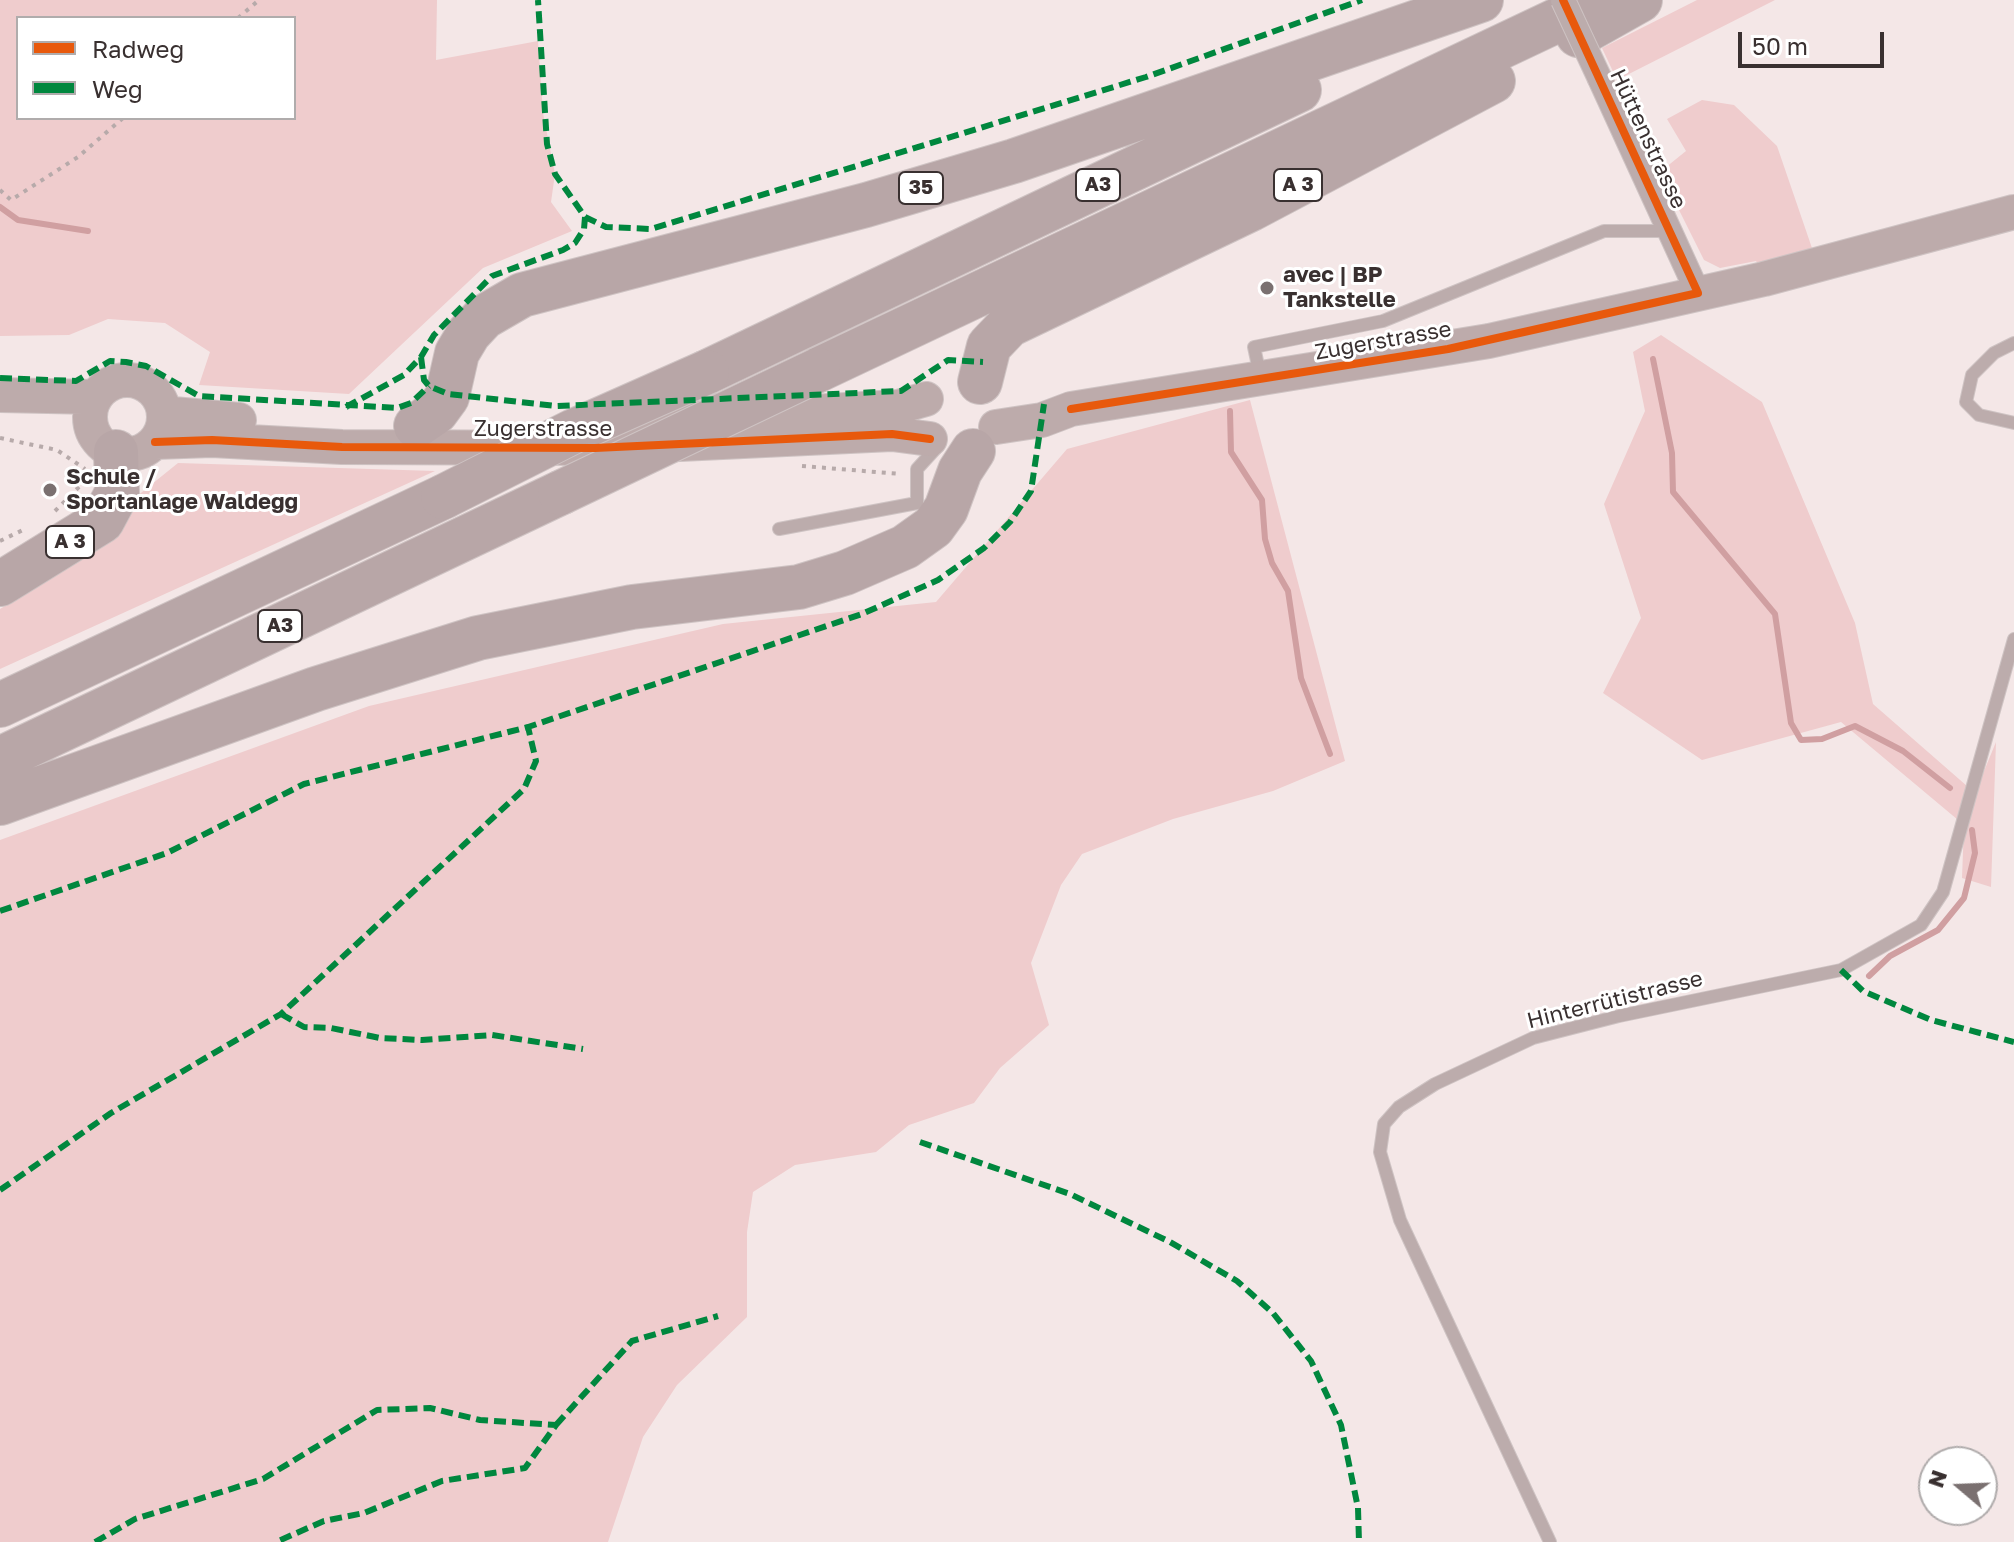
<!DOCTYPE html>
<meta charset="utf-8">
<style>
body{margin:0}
#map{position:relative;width:2014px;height:1542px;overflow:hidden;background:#f4e7e7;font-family:"Golos Text",sans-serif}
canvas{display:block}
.legend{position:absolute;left:16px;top:16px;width:280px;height:104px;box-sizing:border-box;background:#fff;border:2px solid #b0acac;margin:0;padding:10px 14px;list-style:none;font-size:24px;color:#393030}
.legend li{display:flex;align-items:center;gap:16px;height:40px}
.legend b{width:40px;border:2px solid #b0acac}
.north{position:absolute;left:1918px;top:1446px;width:80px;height:80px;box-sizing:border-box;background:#fff;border:2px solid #b0acac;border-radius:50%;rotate:289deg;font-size:22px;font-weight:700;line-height:32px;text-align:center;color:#393030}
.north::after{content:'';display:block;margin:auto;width:28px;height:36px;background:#7a7070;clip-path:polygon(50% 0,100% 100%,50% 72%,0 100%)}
.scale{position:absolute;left:1738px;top:32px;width:146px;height:36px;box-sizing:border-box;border:4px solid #393030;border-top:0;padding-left:10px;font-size:24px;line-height:28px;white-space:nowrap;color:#393030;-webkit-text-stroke:6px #fff;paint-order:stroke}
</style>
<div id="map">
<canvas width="2014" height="1542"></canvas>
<ul class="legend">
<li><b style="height:10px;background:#e8590c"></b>Radweg</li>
<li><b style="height:10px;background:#00873e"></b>Weg</li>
</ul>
<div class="north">N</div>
<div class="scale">50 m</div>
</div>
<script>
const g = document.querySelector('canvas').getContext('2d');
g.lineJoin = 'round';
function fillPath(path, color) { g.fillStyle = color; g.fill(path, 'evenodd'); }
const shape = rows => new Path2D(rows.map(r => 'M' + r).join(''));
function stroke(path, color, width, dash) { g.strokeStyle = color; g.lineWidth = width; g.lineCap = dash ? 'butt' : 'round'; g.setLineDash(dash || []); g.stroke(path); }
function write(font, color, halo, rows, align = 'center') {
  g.font = font + ' "Golos Text",sans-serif'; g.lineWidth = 6; g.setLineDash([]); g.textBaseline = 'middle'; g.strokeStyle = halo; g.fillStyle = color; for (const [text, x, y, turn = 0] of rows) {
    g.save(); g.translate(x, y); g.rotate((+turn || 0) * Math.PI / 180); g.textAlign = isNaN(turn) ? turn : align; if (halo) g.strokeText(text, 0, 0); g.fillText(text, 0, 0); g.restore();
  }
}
fillPath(shape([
 [0,0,437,0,436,60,538,41,543,113,555,174,551,202,572,231,483,268,349,394,199,385,210,352,165,323,108,319,69,335,0,336],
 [18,18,294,18,294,118,18,118],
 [1697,0,1775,0,1617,80,1602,48],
 [1702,100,1734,105,1777,146,1813,251,1759,266,1756,261,1720,268,1704,260,1660,172,1686,151,1667,119],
 [1661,335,1762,402,1855,623,1873,704,1975,793,1996,742,1991,887,1962,878,1964,825,1841,722,1702,760,1603,693,1641,618,1604,504,1645,411,1633,352],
 [1250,400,1345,761,1273,791,1173,819,1082,854,1061,885,1031,963,1049,1025,1000,1068,974,1103,909,1125,876,1152,795,1165,753,1192,747,1232,747,1317,677,1385,643,1437,608,1542,0,1542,0,840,369,706,723,624,936,602,1067,449],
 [178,463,435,471,0,669,0,609,104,546,131,501]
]), '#efcccd');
stroke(shape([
 [0,207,18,220,88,231],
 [1653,359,1672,453,1673,492,1775,614,1791,723,1801,740,1822,739,1855,726,1903,751,1950,788],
 [1230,411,1231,452,1262,500,1265,539,1272,563,1288,591,1301,678,1330,754],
 [1869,976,1890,956,1938,930,1964,898,1975,853,1972,830]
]), '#d09fa1', 6);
const lane = shape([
 [2014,343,1994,353,1972,375,1966,402,1979,415,2014,423],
 [1260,375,1254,347,1383,321,1604,231,1670,231],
 [779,529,917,503,917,469,938,446],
 [1550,1542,1400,1220,1380,1152,1384,1124,1399,1107,1435,1084,1533,1038,1619,1016,1841,970,1921,925,1943,892,2014,639]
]);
const street = shape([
 [1600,79,1698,293]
]);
const secondary = shape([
 '90 417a37 37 0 1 1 74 0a37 37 0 1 1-74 0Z',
 [0,395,95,397],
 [164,409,173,414,239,420],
 [604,424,898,407,926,399],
 [996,427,1042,420,1071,409,1489,341,1764,279,2014,212],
 [155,442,212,440,342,447,595,448,892,434,930,439]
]);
const highway = shape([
 [1578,35,1640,0],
 [818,370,1600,0],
 [707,372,1299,90],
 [980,382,989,346,1009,325,1251,209,1493,81],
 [416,426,436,412,447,397,457,353,469,333,484,317,522,295,866,205,1014,161,1481,0],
 [0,584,102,521,117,493,116,452],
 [0,705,443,497],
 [0,759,560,493],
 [0,803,316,689,478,638,632,607,799,587,845,573,905,547,933,527,946,509,960,471,973,451]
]);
stroke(lane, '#cec3c3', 14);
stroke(street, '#cec3c3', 26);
stroke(secondary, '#cec3c3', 36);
stroke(highway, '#cec3c3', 46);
stroke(shape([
 [238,18,259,0],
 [0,190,11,200,78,157,123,118],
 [0,438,57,450,85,469],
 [802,466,901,474],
 [55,511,85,481],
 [0,541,27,528]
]), '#b7aaaa', 4, [4, 6]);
stroke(lane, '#bcacac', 12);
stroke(street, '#bcacac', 24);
stroke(secondary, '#bdabab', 34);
stroke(highway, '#b8a6a7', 44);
const streetBridge = shape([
 [1563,0,1600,79]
]);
const highwayBridge = shape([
 [560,493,818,370],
 [443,497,574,431,707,372]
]);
stroke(streetBridge, '#cec3c3', 26, []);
stroke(highwayBridge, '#cec3c3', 46, []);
stroke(streetBridge, '#bcacac', 24);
stroke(highwayBridge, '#b8a6a7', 44);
stroke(shape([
 [585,217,606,227,651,229,1146,77,1362,0],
 [421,357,424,380,429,386,448,394,556,406,901,391,948,360,983,362],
 [0,378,76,381,110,361,126,362,146,366,199,396,397,408,411,403,429,386],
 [346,407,404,375,421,357,434,335,492,276,563,250,575,243,584,229,585,217,555,174,547,144,538,0],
 [0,911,167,853,304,784,528,727,862,614,938,580,984,548,1010,522,1031,491,1044,404],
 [1841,970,1863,991,1931,1020,2014,1042],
 [281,1014,304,1027,331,1028,380,1038,422,1040,492,1035,583,1049],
 [920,1142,1070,1194,1170,1242,1237,1281,1273,1313,1311,1361,1341,1425,1358,1508,1359,1542],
 [0,1190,111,1113,281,1014,524,789,536,761,528,727],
 [556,1425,632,1341,718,1316],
 [95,1542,135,1519,263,1479,377,1410,430,1408,480,1420,556,1425,525,1468,442,1481,364,1513,324,1521,276,1542]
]), '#00873e', 6, [12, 6]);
stroke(shape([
 [1071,409,1448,349,1698,293,1563,0],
 [155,442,212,440,342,447,595,448,892,434,930,439]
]), '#e8590c', 8);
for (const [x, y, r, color] of [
 [1267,288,8,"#7a7070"],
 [50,490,8,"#7a7070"]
]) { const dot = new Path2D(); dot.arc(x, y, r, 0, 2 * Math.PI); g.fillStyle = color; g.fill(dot); stroke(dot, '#fff', 3); }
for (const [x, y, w] of [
 [1098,185,44],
 [1298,185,48],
 [921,188,44],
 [70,542,48],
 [280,626,44]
]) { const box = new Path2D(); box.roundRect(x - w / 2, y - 16, w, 32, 6); g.fillStyle = '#fff'; g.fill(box); stroke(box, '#393030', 2); }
write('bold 20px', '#393030', null, [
 ["A3",1098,185],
 ["A 3",1298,185],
 ["35",921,188],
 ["A 3",70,542],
 ["A3",280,626]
]);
write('22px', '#393030', '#fff', [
 ["Hüttenstrasse",1648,139,65],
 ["Zugerstrasse",1383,341,-10],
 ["Zugerstrasse",543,429],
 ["Hinterrütistrasse",1615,1000,-14]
]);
write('bold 22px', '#393030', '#fff', [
 ["avec | BP",1283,275],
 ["Tankstelle",1283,300],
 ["Schule /",66,477],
 ["Sportanlage Waldegg",66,502]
], 'left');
</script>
